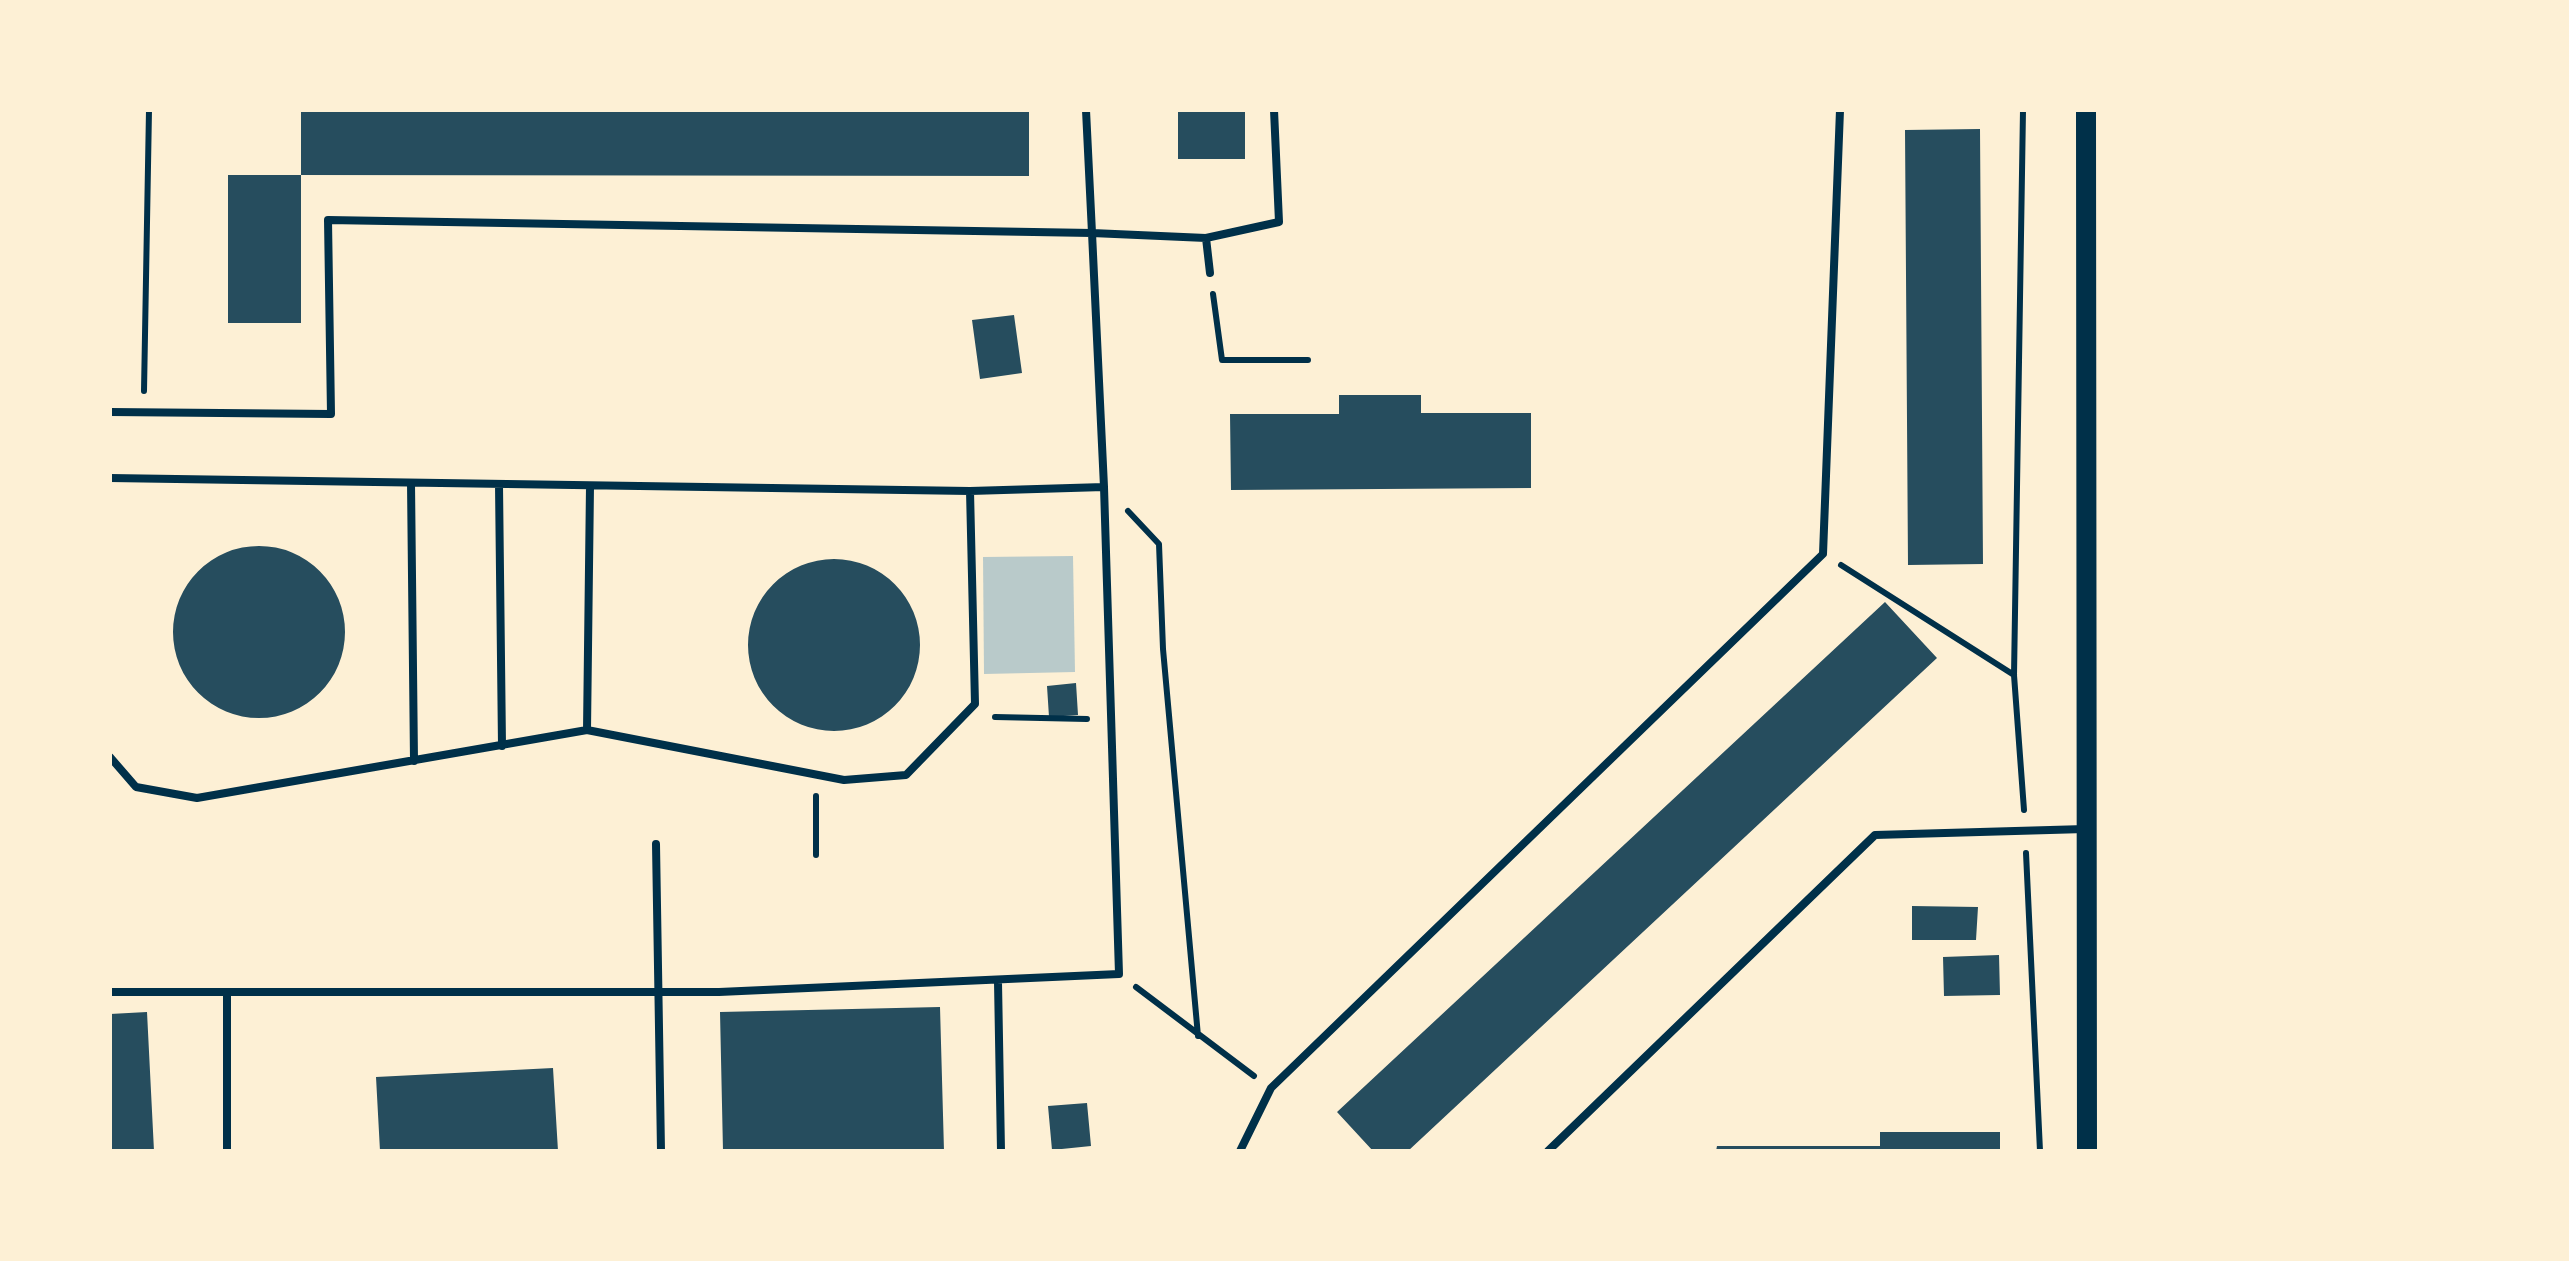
<!DOCTYPE html>
<style>
body{margin:0}
#map{position:relative;width:2569px;height:1261px;overflow:hidden;background:#fdf0d5;font-family:"IBM Plex Sans",sans-serif}
canvas{display:block}
.frame{position:absolute;inset:0;border:112px solid #fdf0d5;pointer-events:none}
</style>
<div id="map">
<canvas width="2569" height="1261"></canvas>
<div class="frame"></div>
</div>
<script>
const g = document.querySelector('canvas').getContext('2d');
g.lineJoin = 'round';
function fillPath(path, color) { g.fillStyle = color; g.fill(path, 'evenodd'); }
const shape = rows => new Path2D(rows.map(r => 'M' + r).join(''));
function stroke(path, color, width, dash) { g.strokeStyle = color; g.lineWidth = width; g.lineCap = dash ? 'butt' : 'round'; g.setLineDash(dash || []); g.stroke(path); }
fillPath(shape([
 [1073,556,1075,672,984,674,983,557]
]), '#b9caca');
fillPath(shape([
 [301,110,1029,110,1029,176,301,175],
 [1178,110,1245,110,1245,159,1178,159],
 [1980,129,1983,564,1908,565,1905,130],
 [228,175,301,175,301,323,228,323],
 [1014,315,1022,373,980,379,972,320],
 [1339,395,1421,395,1421,413,1531,413,1531,488,1231,490,1230,414,1339,414],
 '173 632a86 86 0 1 1 172 0a86 86 0 1 1-172 0Z',
 '748 645a86 86 0 1 1 172 0a86 86 0 1 1-172 0Z',
 [1885,602,1937,658,1408,1151,1373,1151,1337,1112],
 [1076,683,1078,715,1049,717,1047,686],
 [1912,906,1978,907,1976,940,1912,940],
 [1999,955,2000,995,1944,996,1943,957],
 [940,1007,944,1151,723,1151,720,1012],
 [147,1012,154,1151,110,1151,110,1014],
 [553,1068,558,1151,380,1151,376,1077],
 [1087,1103,1091,1146,1052,1150,1048,1106],
 [1880,1132,2000,1132,2000,1151,1716,1151,1717,1146,1880,1146]
]), '#264d5e');
stroke(shape([
 [2023,110,2014,675,2024,810],
 [1213,294,1222,360,1308,360],
 [144,391,149,110],
 [1128,511,1159,544,1163,649,1198,1036],
 [1841,565,2014,675],
 [995,717,1087,719],
 [2026,853,2040,1151],
 [816,855,816,796],
 [1136,987,1254,1076]
]), '#003049', 6);
stroke(shape([
 [1206,238,1279,222,1274,110],
 [110,412,331,414,328,220,1092,233,1086,110],
 [110,478,970,491,975,704,906,775,844,780,587,730,197,798,136,787,110,757],
 [411,483,414,761],
 [499,485,502,746],
 [970,491,1104,487,1092,233,1206,238,1210,273],
 [587,730,590,486],
 [656,844,661,1151],
 [998,982,1001,1151],
 [110,992,719,992,1119,974,1104,487],
 [227,992,227,1151],
 [1240,1151,1271,1088,1823,554,1840,110],
 [1548,1151,1875,835,2085,829]
]), '#003049', 8);
stroke(shape([
 [2086,110,2087,1151]
]), '#003049', 20);
</script>
